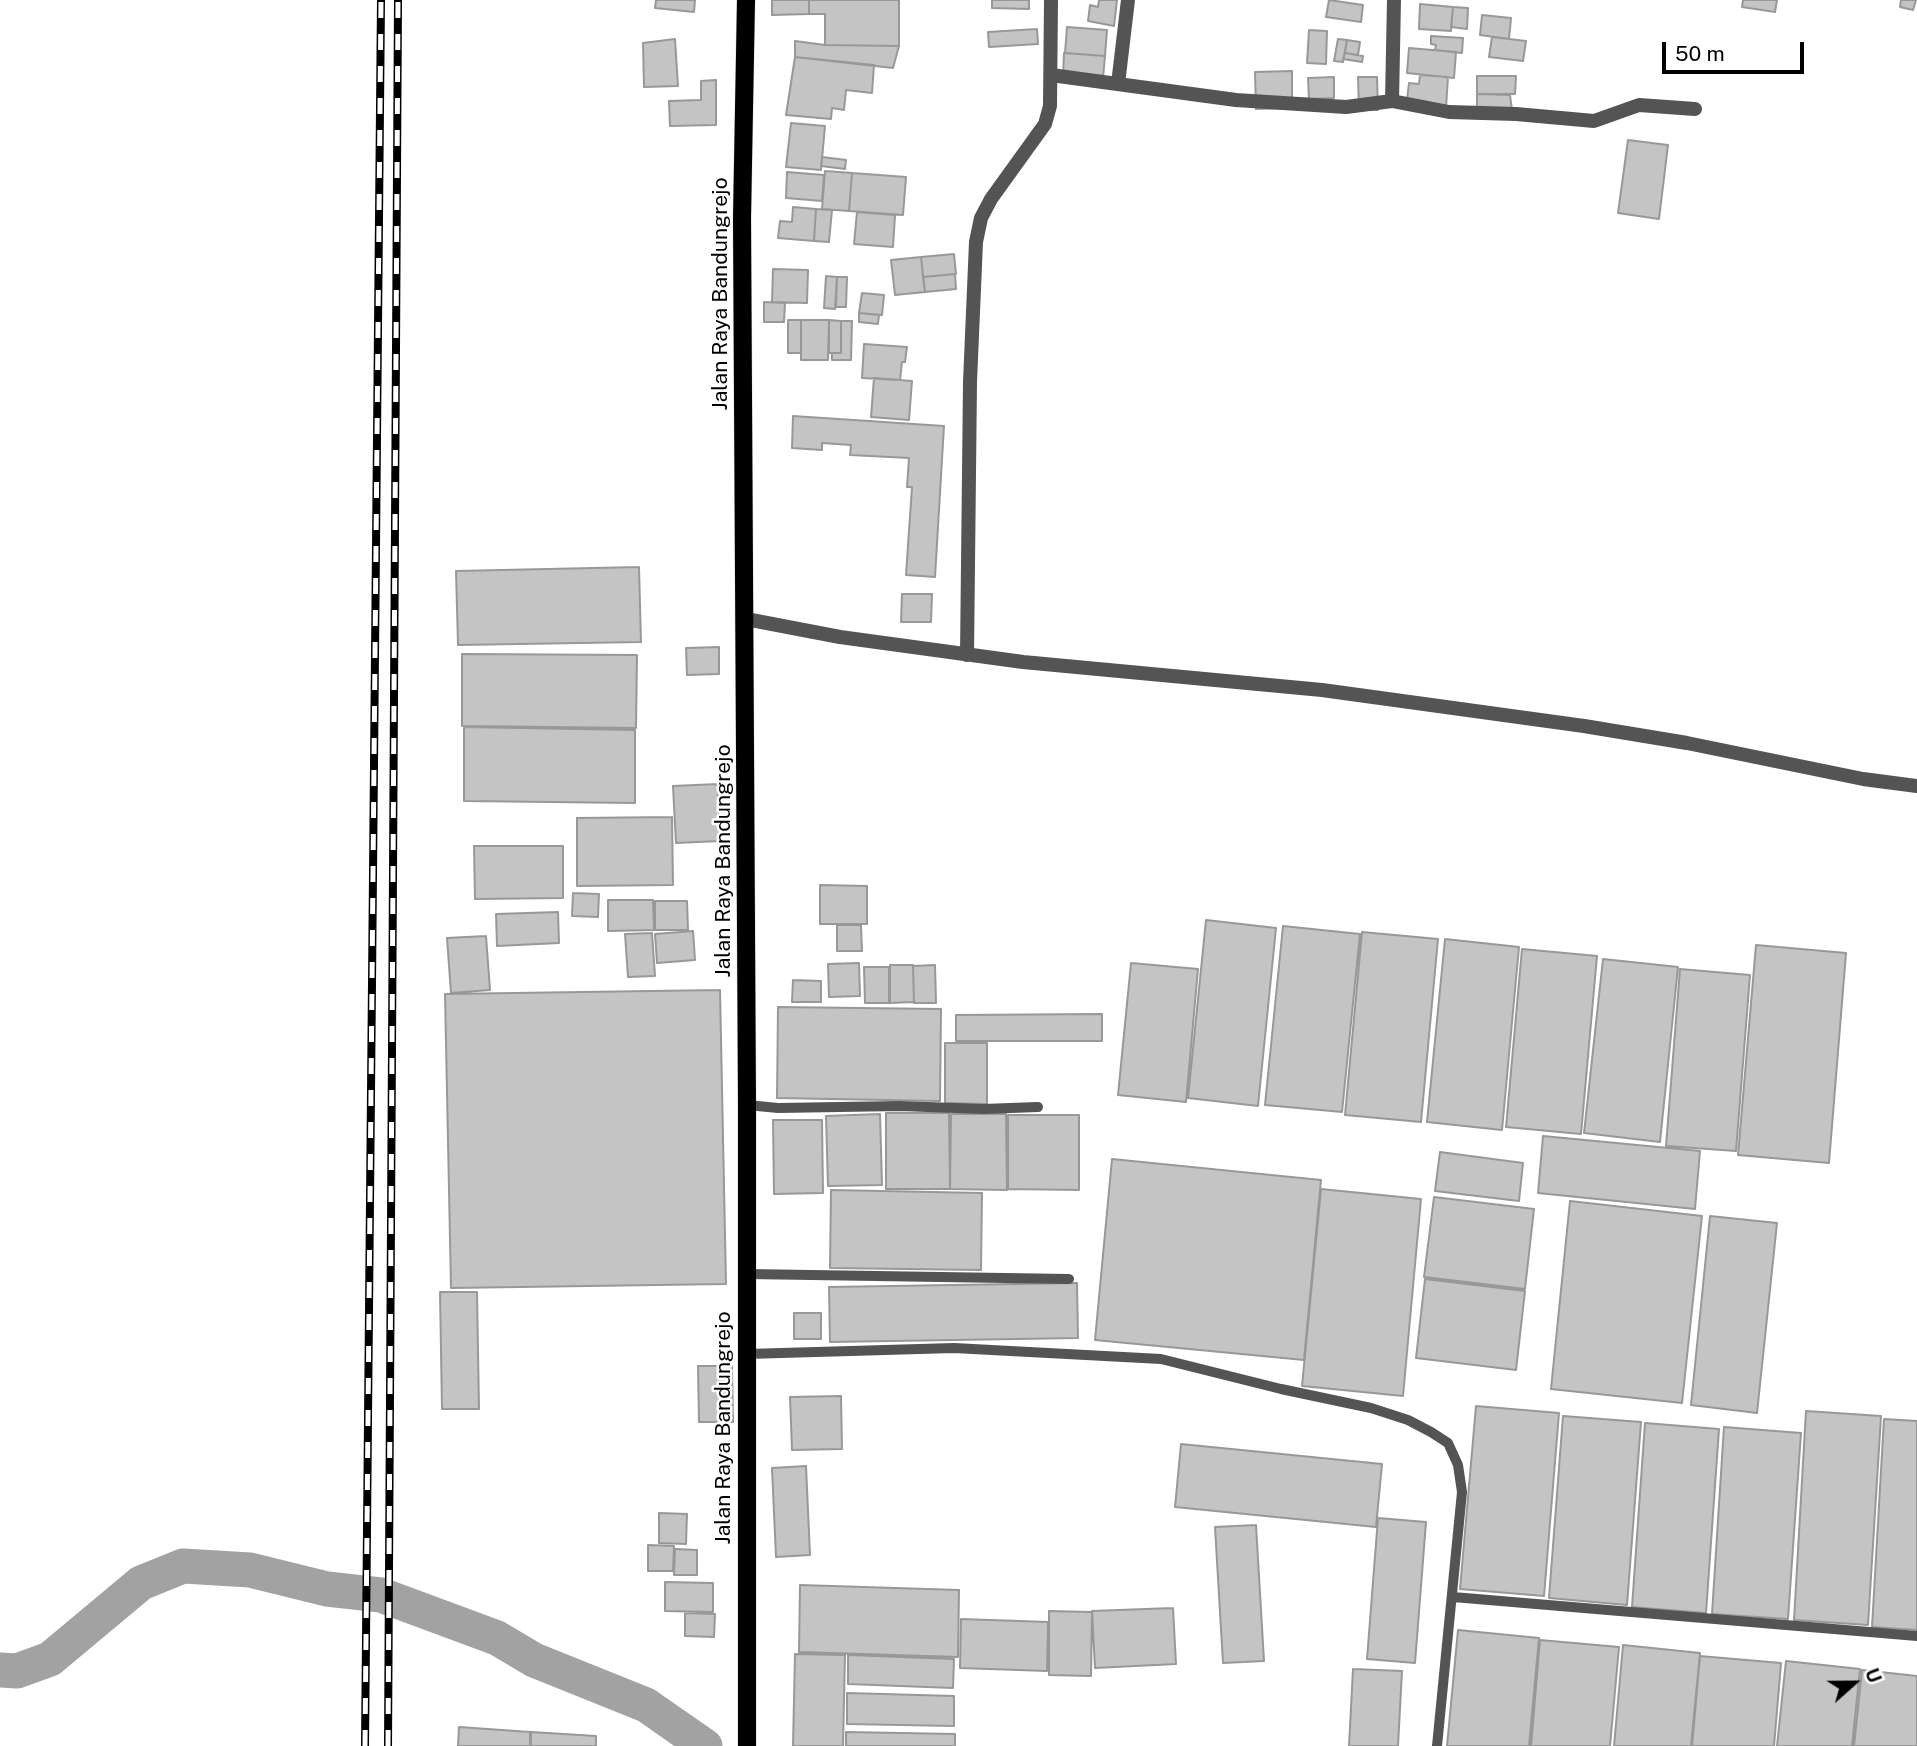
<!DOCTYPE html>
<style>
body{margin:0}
#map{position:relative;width:1917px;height:1746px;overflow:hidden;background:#fff;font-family:"Public Sans",sans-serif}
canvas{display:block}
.north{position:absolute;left:1819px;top:1648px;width:70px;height:70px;-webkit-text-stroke:5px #fff;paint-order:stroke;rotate:69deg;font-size:19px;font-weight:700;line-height:28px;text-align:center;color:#000}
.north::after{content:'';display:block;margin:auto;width:24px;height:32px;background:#000;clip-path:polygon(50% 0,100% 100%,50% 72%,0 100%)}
.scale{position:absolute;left:1662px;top:42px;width:142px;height:32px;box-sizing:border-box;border:4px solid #000;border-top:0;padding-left:9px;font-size:21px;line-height:24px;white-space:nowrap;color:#000;-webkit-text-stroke:5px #fff;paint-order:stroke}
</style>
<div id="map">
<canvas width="1917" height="1746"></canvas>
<div class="north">U</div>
<div class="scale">50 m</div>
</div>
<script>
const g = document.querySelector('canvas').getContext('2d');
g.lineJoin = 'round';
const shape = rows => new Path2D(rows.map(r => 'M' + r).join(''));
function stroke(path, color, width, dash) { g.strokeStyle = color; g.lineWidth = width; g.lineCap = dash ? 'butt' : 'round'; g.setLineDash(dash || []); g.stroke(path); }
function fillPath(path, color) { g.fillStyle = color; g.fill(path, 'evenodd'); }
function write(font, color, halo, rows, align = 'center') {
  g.font = font + ' "Public Sans",sans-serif'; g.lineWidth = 5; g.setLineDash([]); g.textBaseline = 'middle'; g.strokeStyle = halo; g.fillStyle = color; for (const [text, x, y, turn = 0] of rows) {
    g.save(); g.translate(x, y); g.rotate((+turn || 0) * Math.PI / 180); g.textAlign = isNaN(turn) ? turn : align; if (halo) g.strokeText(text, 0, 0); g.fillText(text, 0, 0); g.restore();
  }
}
stroke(shape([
 [0,1670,17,1671,50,1659,141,1583,183,1566,250,1570,327,1589,381,1595,497,1638,534,1660,646,1705,705,1746]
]), '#a2a2a2', 35);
const building = shape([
 [656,0,695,0,694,12,655,8,656,0],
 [772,0,809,0,809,14,772,15,772,0],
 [809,0,899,0,899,46,825,45,825,14,809,14,809,0],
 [992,0,1029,0,1029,9,992,8,992,0],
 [1099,0,1117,0,1114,26,1088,21,1090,5,1098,7,1099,0],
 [1329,0,1363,5,1361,22,1326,17,1329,0],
 [1743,0,1777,0,1775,12,1742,7,1743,0],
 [1901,0,1916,0,1913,10,1900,7,1901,0],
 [1420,4,1453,7,1451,31,1419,29,1420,4],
 [1453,7,1468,8,1467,29,1451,27,1453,7],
 [1482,15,1511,18,1509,39,1480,35,1482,15],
 [1067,27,1107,30,1105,56,1065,53,1067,27],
 [1037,29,1038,44,989,47,988,32,1037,29],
 [1309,30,1327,31,1326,64,1307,63,1309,30],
 [1431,36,1463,38,1462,53,1435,50,1436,45,1431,44,1431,36],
 [1492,37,1526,41,1523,61,1489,57,1492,37],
 [675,39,678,86,644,87,643,43,675,39],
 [1338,39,1347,40,1343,62,1334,61,1338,39],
 [1347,40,1360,42,1358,55,1345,53,1347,40],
 [795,41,825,45,899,46,893,68,795,57,795,41],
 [1409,48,1456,52,1454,78,1407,73,1409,48],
 [1064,53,1105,56,1103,78,1063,76,1064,53],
 [1345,53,1363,56,1362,62,1343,59,1345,53],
 [795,57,874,65,872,93,846,90,844,110,832,108,831,119,786,115,795,57],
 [1292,71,1292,108,1256,109,1255,72,1292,71],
 [1420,75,1448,77,1446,108,1407,100,1409,83,1419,84,1420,75],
 [1477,76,1516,76,1515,94,1477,94,1477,76],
 [1334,77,1334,98,1309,99,1308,78,1334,77],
 [1358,77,1377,77,1378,110,1359,110,1358,77],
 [716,80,716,125,670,126,669,101,701,100,701,81,716,80],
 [1477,94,1510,95,1512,110,1477,110,1477,94],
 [791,123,825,126,821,170,786,167,791,123],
 [1628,140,1668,145,1659,219,1618,213,1628,140],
 [822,157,846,160,845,169,821,166,822,157],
 [825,171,852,173,849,211,822,209,825,171],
 [787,172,824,175,822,201,786,198,787,172],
 [852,173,906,177,903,215,849,211,852,173],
 [793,207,816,209,814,241,778,238,780,221,792,222,793,207],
 [816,209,832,210,829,242,814,241,816,209],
 [857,212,895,215,893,247,854,244,857,212],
 [954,254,956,274,923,277,921,257,954,254],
 [921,257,925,292,895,295,891,260,921,257],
 [773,269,808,270,807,303,772,302,773,269],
 [955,274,956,289,925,292,923,277,955,274],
 [826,276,837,277,835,309,824,308,826,276],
 [837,277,847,277,846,307,836,307,837,277],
 [862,293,884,295,882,315,859,313,862,293],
 [764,302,785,303,784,322,764,322,764,302],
 [859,313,879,315,878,324,859,322,859,313],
 [788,320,801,320,801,353,788,353,788,320],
 [801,320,829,320,828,360,801,360,801,320],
 [829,320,841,321,841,353,829,353,829,320],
 [841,321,852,321,851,360,832,360,832,353,841,353,841,321],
 [864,344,907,347,905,362,902,362,900,380,862,378,864,344],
 [874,378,912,381,909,420,871,417,874,378],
 [793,416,944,426,935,577,906,575,912,487,907,487,909,458,850,455,851,445,822,443,822,450,792,448,793,416],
 [639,567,641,642,458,645,456,571,639,567],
 [902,594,932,594,931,622,901,622,902,594],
 [719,647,719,674,687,675,686,648,719,647],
 [462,654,637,655,636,728,462,726,462,654],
 [464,727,635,730,635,803,464,801,464,727],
 [718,784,720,841,676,843,673,786,718,784],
 [672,817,673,885,577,886,577,818,672,817],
 [474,846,563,846,563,898,475,899,474,846],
 [820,885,867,886,867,924,820,924,820,885],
 [573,893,599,894,598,917,572,916,573,893],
 [608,900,653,900,654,930,608,931,608,900],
 [655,901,687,901,688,930,655,930,655,901],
 [558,912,559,943,497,946,496,914,558,912],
 [1206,920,1276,928,1258,1106,1188,1098,1206,920],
 [837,925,861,925,862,951,837,951,837,925],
 [1283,926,1360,934,1342,1112,1265,1105,1283,926],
 [693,931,695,960,657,963,655,934,693,931],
 [1362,932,1438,939,1421,1122,1345,1115,1362,932],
 [652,933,655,976,628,977,625,934,652,933],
 [486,936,490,990,451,993,447,938,486,936],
 [1445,939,1519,947,1502,1130,1427,1122,1445,939],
 [1756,945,1846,953,1829,1163,1738,1155,1756,945],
 [1522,949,1597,956,1581,1134,1506,1127,1522,949],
 [1603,959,1678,967,1660,1142,1584,1133,1603,959],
 [859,963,860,996,829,997,828,964,859,963],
 [1131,963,1198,969,1186,1102,1118,1095,1131,963],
 [890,965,913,965,914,1002,890,1003,890,965],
 [935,965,936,1003,914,1003,913,966,935,965],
 [864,967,889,967,889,1003,865,1003,864,967],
 [1680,969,1750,975,1736,1151,1666,1146,1680,969],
 [793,980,821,981,821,1002,792,1002,793,980],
 [720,990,726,1284,451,1288,445,994,720,990],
 [778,1007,941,1009,940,1101,777,1098,778,1007],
 [1102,1014,1102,1041,956,1041,956,1015,1102,1014],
 [945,1043,987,1043,987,1104,945,1103,945,1043],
 [886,1113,949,1113,950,1189,886,1189,886,1113],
 [880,1114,882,1185,828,1186,826,1116,880,1114],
 [951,1114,1006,1114,1007,1190,950,1189,951,1114],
 [1008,1115,1079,1115,1079,1190,1008,1189,1008,1115],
 [773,1120,822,1120,823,1193,774,1194,773,1120],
 [1543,1136,1700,1151,1695,1209,1538,1193,1543,1136],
 [1440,1152,1523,1163,1519,1201,1435,1191,1440,1152],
 [1112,1159,1321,1180,1304,1360,1095,1340,1112,1159],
 [1321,1189,1421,1199,1403,1396,1302,1386,1321,1189],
 [831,1190,982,1193,981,1270,830,1268,831,1190],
 [1434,1197,1534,1209,1525,1289,1424,1277,1434,1197],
 [1570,1201,1702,1216,1682,1403,1551,1389,1570,1201],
 [1710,1216,1777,1223,1757,1413,1691,1405,1710,1216],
 [1425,1279,1525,1291,1516,1370,1416,1358,1425,1279],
 [1077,1283,1078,1338,830,1342,829,1287,1077,1283],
 [440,1292,477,1292,479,1409,442,1409,440,1292],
 [794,1313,821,1313,821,1339,794,1339,794,1313],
 [698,1366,732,1366,733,1422,699,1422,698,1366],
 [841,1396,842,1449,792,1450,790,1397,841,1396],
 [1476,1406,1559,1413,1544,1596,1460,1589,1476,1406],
 [1806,1411,1881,1416,1868,1625,1794,1620,1806,1411],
 [1563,1416,1641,1422,1627,1605,1549,1598,1563,1416],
 [1884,1419,1917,1421,1917,1630,1872,1627,1884,1419],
 [1645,1423,1719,1429,1706,1613,1632,1607,1645,1423],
 [1724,1427,1801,1433,1788,1619,1712,1614,1724,1427],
 [1181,1444,1382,1464,1376,1527,1175,1507,1181,1444],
 [806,1466,810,1555,776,1557,772,1468,806,1466],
 [659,1513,687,1514,686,1544,659,1543,659,1513],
 [1378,1518,1426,1522,1415,1663,1367,1659,1378,1518],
 [1256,1525,1264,1661,1223,1663,1215,1527,1256,1525],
 [648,1545,674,1546,673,1571,648,1571,648,1545],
 [675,1549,697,1550,697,1575,674,1575,675,1549],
 [665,1582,713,1583,713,1612,665,1611,665,1582],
 [800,1585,959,1590,958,1657,799,1652,800,1585],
 [1173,1608,1176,1664,1095,1668,1092,1611,1173,1608],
 [1049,1611,1092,1612,1091,1676,1049,1675,1049,1611],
 [685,1613,715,1614,714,1637,685,1636,685,1613],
 [961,1619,1048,1622,1047,1671,960,1668,961,1619],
 [1458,1630,1539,1638,1529,1746,1447,1746,1458,1630],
 [1540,1640,1619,1647,1610,1746,1531,1746,1540,1640],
 [1623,1645,1700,1653,1691,1746,1614,1746,1623,1645],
 [795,1654,845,1655,843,1746,793,1746,795,1654],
 [848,1655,954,1659,953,1688,848,1684,848,1655],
 [1700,1656,1781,1663,1774,1746,1692,1746,1700,1656],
 [1786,1661,1860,1669,1852,1746,1777,1746,1786,1661],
 [1353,1669,1402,1671,1398,1746,1349,1746,1353,1669],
 [1862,1670,1917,1676,1917,1746,1854,1746,1862,1670],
 [847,1693,954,1696,954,1726,847,1724,847,1693],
 [459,1727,530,1732,530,1746,458,1746,459,1727],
 [531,1732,596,1736,596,1746,531,1746,531,1732],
 [846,1732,955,1734,955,1746,846,1746,846,1732]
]);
fillPath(building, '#c4c4c4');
stroke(building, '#989898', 2);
const primary = shape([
 [746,0,742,218,747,1105,747,1746]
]);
stroke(primary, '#dbdbdb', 19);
stroke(shape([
 [747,1105,778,1108,900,1106,983,1109,1038,1107],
 [747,1274,1069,1279],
 [747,1354,954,1348,1161,1359,1281,1389,1371,1408,1408,1420,1431,1432,1448,1443,1458,1465,1462,1492,1437,1746],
 [1453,1597,1917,1636]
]), '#545454', 10);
stroke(shape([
 [1051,75,1236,100,1346,107,1392,101,1449,112,1516,114,1594,121,1639,105,1695,109],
 [1118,84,1128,0],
 [1392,101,1394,0],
 [746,619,840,637,1023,662,1322,690,1584,726,1687,743,1863,779,1917,786],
 [967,655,970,382,976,242,981,218,991,199,1045,124,1050,106,1051,0]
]), '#545454', 14);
stroke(primary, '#000', 18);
const rail = shape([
 [365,1746,381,0],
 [388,1746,398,0]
]);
stroke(rail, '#000', 8);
stroke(rail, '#fff', 5, [16]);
write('21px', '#000', '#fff', [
 ["Jalan Raya Bandungrejo",721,294,-90],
 ["Jalan Raya Bandungrejo",724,861,-90],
 ["Jalan Raya Bandungrejo",724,1428,-90]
]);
</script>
